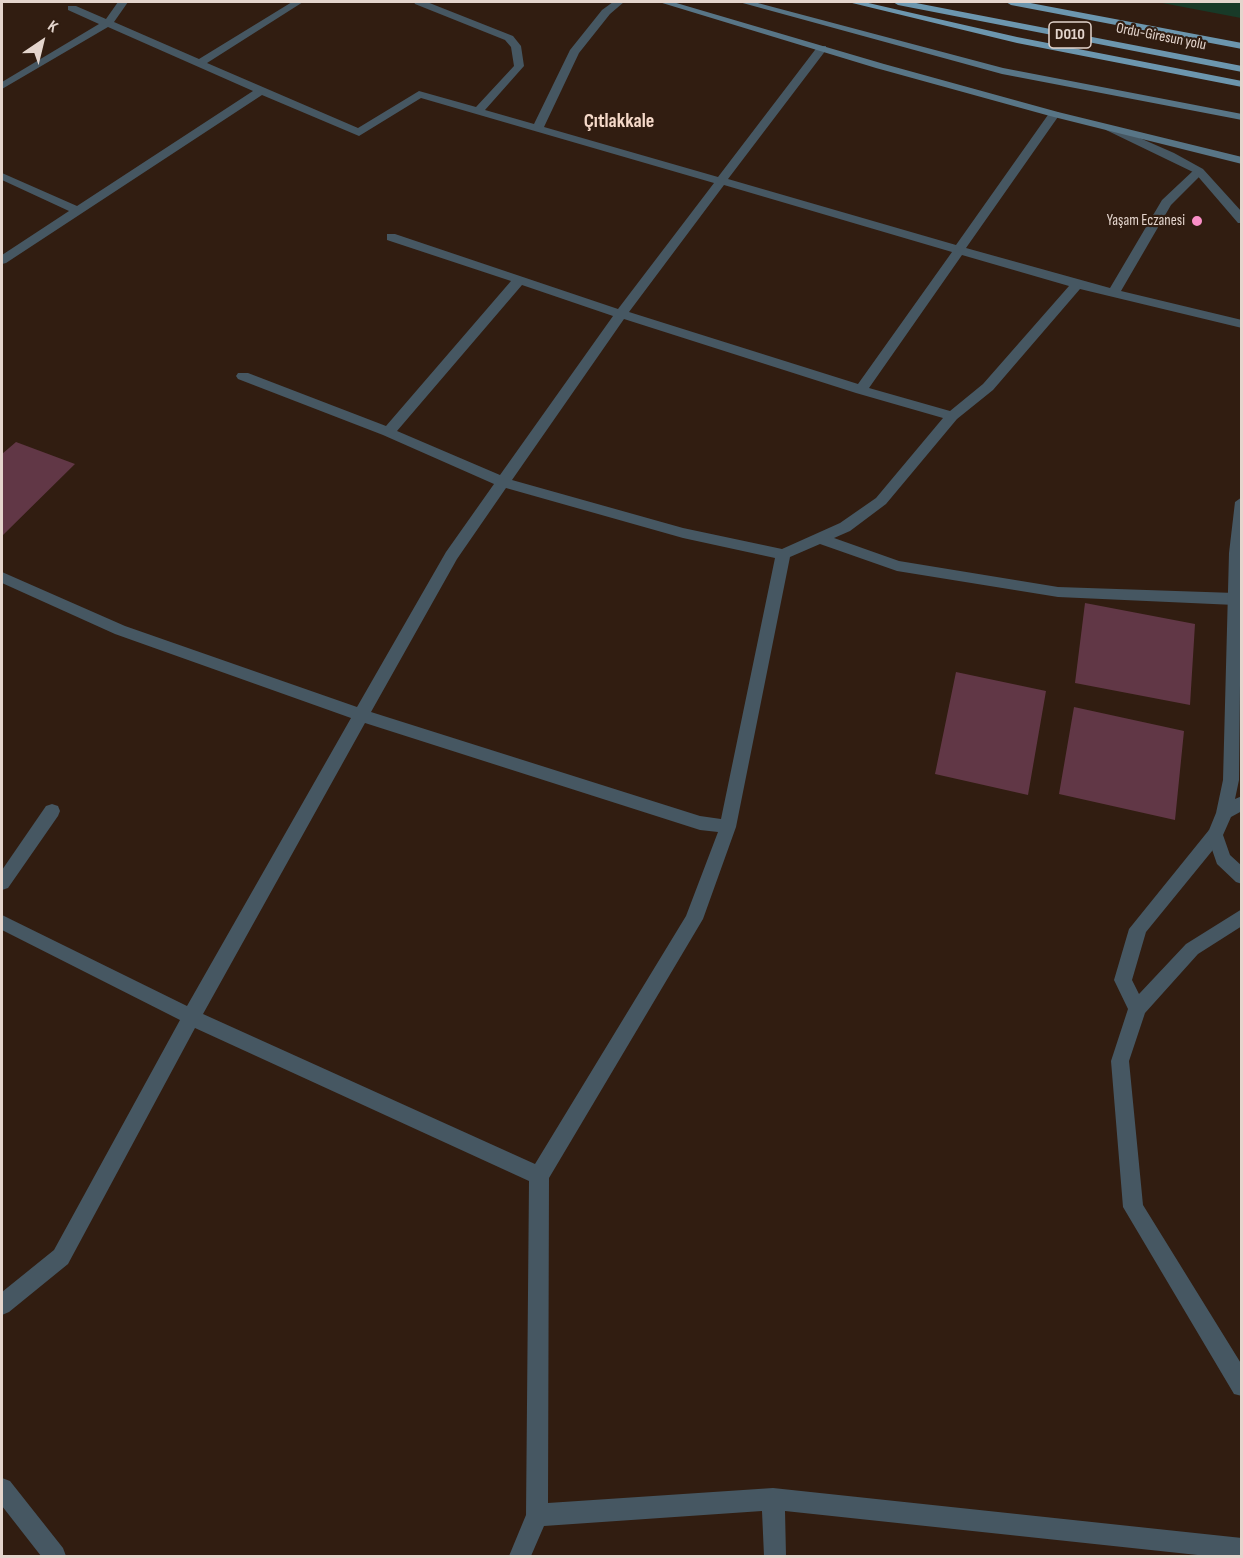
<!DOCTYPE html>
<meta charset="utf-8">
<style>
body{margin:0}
#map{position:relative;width:1243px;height:1558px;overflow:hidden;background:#311d11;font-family:"Sofia Sans Condensed",sans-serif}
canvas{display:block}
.frame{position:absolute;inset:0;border:3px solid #e4d5cd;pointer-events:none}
.north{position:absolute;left:12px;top:12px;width:60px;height:60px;-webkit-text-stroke:4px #311d11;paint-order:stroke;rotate:35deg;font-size:16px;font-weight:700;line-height:24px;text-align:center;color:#e4d5cd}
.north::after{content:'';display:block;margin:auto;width:21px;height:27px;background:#e4d5cd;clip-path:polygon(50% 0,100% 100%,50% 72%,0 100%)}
</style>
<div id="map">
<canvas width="1243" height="1558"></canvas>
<div class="frame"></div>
<div class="north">K</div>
</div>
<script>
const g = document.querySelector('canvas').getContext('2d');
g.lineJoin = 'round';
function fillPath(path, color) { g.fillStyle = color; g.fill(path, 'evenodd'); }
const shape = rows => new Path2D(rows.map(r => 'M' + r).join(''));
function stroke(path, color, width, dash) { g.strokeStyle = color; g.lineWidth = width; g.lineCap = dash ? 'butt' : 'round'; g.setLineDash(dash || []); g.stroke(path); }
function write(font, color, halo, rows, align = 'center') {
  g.font = font + ' "Sofia Sans Condensed",sans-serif'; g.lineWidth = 4.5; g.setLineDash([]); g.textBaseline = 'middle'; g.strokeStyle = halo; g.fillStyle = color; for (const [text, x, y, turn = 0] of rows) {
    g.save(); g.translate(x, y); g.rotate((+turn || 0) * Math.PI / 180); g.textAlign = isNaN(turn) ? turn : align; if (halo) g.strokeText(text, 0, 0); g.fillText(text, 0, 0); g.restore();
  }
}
fillPath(shape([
 [1157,2,1241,2,1241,18]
]), '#183a28');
fillPath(shape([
 [16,442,75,464,3,535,2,534,2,454],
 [1085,603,1195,624,1190,705,1075,683],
 [956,672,1046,691,1028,795,935,774],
 [1074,707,1184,731,1175,820,1059,794]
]), '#613746');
fillPath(shape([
 [118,2,128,2,114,22,199,59,292,2,303,2,207,63,358,128,419,91,476,107,514,66,511,47,505,40,415,4,414,2,427,2,513,36,521,46,524,66,485,110,534,124,570,50,602,10,613,2,624,2,610,14,579,53,544,127,718,177,818,46,826,46,826,50,728,179,956,245,1050,112,1058,112,1060,114,966,248,1110,288,1162,200,1195,169,1203,169,1203,173,1171,205,1121,291,1242,320,1242,328,1080,289,993,390,957,419,886,504,850,531,834,538,899,561,1058,587,1235,593,1240,595,1242,601,1235,605,1058,597,897,571,820,544,790,557,736,827,703,919,549,1178,548,1503,773,1488,1242,1538,1242,1556,1207,1556,785,1511,786,1556,764,1556,762,1511,544,1526,531,1556,509,1556,526,1515,529,1181,195,1028,68,1264,9,1312,2,1315,2,1292,54,1250,180,1020,2,930,2,915,187,1006,351,718,115,634,2,583,2,572,125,626,357,707,446,552,494,484,383,435,238,379,236,376,238,373,248,373,386,426,511,281,387,240,387,234,395,234,618,309,714,183,421,98,359,136,262,95,6,263,2,264,2,255,69,211,2,180,2,173,77,206,253,91,108,27,2,89,2,82,99,24,68,10,68,6,76,6,106,19,118,2],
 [724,185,952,252,858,384,629,312,724,185],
 [962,255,1069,286,983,384,950,411,869,388,962,255],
 [522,285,613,316,500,475,397,431,522,285],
 [624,319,856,393,943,418,876,498,840,523,782,549,683,528,512,480,624,319],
 [506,488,683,538,775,558,721,819,700,816,371,712,457,559,506,488],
 [365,723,700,830,718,832,686,916,535,1164,203,1014,365,723],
 [52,804,58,806,60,811,58,816,8,888,2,890,2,870,46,806,52,804],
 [1215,828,1221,830,1223,835,1221,840,1146,932,1132,980,1139,994,1186,944,1242,909,1242,926,1198,954,1145,1013,1129,1061,1143,1205,1242,1365,1242,1396,1234,1394,1123,1207,1111,1061,1128,1009,1114,980,1129,929,1209,830,1215,828],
 [2,1478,10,1481,63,1548,66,1556,41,1556,2,1506,2,1478]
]), '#465762');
fillPath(shape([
 [1110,125,1174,153,1203,169,1242,212,1242,223,1238,223,1195,173,1106,130,1104,128,1110,125],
 [1242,497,1239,780,1235,799,1242,796,1242,811,1231,817,1223,835,1230,855,1242,866,1242,884,1236,882,1217,864,1207,835,1216,813,1223,780,1229,553,1235,502,1242,497]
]), '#465762');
fillPath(shape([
 [659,2,673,2,884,64,1058,112,1242,157,1242,164,1050,116,876,68,659,2],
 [739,2,754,2,1003,68,1242,114,1242,120,1002,74,739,2]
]), '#587586');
fillPath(shape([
 [848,2,864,2,1017,37,1242,81,1242,87,1017,43,848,2],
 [893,2,911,2,1242,66,1242,72,898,5,893,2],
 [1006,2,1025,2,1242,43,1242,49,1011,5,1006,2]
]), '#6c96ae');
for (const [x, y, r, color] of [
 [1197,221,6,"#fa8fc7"]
]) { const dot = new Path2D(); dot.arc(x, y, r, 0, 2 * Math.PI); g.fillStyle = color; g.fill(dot); stroke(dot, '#311d11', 2); }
write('15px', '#e4d5cd', '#311d11', [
 ["Ordu-Giresun yolu",1161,37,11]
]);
write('15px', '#e4d5cd', '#311d11', [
 ["Yaşam Eczanesi",1185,221]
], 'right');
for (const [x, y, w] of [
 [1070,35,42]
]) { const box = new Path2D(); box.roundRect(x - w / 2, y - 13, w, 26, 4.5); g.fillStyle = '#311d11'; g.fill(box); stroke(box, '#e4d5cd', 1.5); }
write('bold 16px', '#e4d5cd', null, [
 ["D010",1070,35]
]);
write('bold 20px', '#f5d9c9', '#311d11', [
 ["Çıtlakkale",619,122]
]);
</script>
